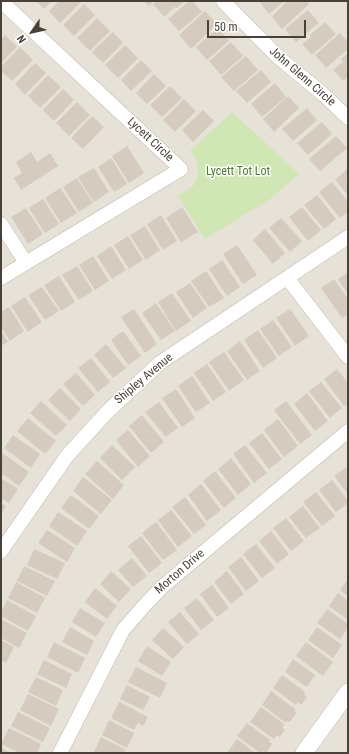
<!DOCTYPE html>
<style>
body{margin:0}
#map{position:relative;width:349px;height:754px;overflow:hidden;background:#f4f0e9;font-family:"Roboto Condensed",sans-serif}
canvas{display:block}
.frame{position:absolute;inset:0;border:2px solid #474138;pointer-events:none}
.north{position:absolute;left:12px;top:12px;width:40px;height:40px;-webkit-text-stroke:3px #fff;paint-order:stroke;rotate:236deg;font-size:11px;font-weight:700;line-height:16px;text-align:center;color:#474138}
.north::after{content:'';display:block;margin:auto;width:14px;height:18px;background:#474138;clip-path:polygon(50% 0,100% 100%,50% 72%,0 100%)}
.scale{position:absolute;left:207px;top:20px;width:99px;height:18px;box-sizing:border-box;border:2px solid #474138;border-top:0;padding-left:5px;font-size:12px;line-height:14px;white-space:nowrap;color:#474138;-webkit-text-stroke:3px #fff;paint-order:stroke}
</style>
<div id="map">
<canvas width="349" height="754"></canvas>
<div class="frame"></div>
<div class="north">N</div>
<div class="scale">50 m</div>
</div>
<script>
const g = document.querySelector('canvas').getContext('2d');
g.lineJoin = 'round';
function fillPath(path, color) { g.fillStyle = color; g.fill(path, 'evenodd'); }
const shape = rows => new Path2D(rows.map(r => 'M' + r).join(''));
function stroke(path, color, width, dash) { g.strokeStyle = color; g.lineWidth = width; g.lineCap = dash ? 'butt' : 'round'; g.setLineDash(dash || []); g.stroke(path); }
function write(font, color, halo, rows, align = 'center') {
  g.font = font + ' "Roboto Condensed",sans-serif'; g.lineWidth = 3; g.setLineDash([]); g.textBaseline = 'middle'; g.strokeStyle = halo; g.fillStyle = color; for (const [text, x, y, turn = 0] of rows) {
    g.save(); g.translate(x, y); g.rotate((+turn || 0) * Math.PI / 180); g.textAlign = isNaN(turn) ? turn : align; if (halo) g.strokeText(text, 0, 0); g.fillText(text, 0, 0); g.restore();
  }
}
fillPath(shape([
 [1,1,348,1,348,753,1,753]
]), '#e7e2d8');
fillPath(shape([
 [232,112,299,174,269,200,205,239,178,196,194,185,198,175,197,160,190,151]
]), '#d1e6b5');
fillPath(shape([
 [36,1,52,1,44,9],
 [59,1,80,1,81,2,60,23,49,11],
 [144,1,154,1,149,6],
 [157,1,185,1,177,8,175,7,164,17,153,4],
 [189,1,192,1,202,12,179,31,168,19],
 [259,1,284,1,269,14],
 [287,1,307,1,309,4,282,29,272,17],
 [84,4,95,15,74,36,63,25],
 [308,10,319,23,296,42,285,29],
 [205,11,217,24,191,49,179,35],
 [97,18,110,31,90,51,77,38],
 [325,22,336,34,312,55,302,44,311,37,310,35],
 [218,28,229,41,207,60,196,47],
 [113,32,123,43,103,63,92,52],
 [340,33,348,42,348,49,326,68,315,55],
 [5,35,17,47,1,63,1,40],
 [231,42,243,56,221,75,209,61],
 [125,45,138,58,118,78,105,65],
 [20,47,33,60,12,81,1,71,1,67],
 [348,53,348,77,343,81,333,70,343,62,341,59],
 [246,56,258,70,234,91,221,77],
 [141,60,152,71,131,91,121,80],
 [35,63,46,73,25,95,15,84],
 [261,70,271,82,247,103,236,91],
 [154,74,166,86,147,104,136,93],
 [48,75,61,87,40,108,28,96],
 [275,83,286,97,262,117,251,104],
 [170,86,182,98,162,117,150,105],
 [63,89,74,100,54,121,43,110],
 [288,96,299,108,274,132,263,119],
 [184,99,196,111,175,132,163,120],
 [77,102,90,115,69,136,56,123],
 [307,108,317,120,293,141,282,129],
 [203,110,214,121,193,142,182,130],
 [92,116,104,127,83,149,71,138],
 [322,122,332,134,308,155,297,143],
 [336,136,347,148,320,171,309,159],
 [127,146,144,173,129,183,112,156],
 [31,152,37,162,50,153,58,166,21,190,14,178,22,173,16,162],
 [111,158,127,184,114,192,98,167],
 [94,168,109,192,94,202,78,177],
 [347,169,348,170,348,195,335,180],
 [77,178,93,203,79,212,63,187],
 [332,182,348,202,348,212,340,218,319,192],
 [60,188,77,213,61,223,45,198],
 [317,195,336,219,324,229,304,205],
 [43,199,59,224,45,233,29,208],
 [182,207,198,232,181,242,166,218],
 [302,207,321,230,308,241,289,217],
 [26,208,43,234,28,244,11,217],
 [161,215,177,241,163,250,147,224],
 [281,218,302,241,290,252,269,228],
 [145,226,160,250,146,260,130,235],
 [265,229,285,253,273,264,253,240],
 [128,236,143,260,129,269,114,245],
 [237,245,257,275,243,284,223,254],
 [111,246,126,270,112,279,97,256],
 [93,256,109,281,95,290,79,265],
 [222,260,240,287,227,296,209,269],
 [77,266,93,291,79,300,62,275],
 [206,271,224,298,209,307,191,281],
 [348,272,348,294,338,279],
 [59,276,75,302,61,311,44,285],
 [334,279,348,299,348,314,342,318,321,288],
 [190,283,207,308,193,318,176,292],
 [42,287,59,311,45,320,28,295],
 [172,293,191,321,176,331,158,302],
 [25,297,42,322,28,332,11,306],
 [156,303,175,331,161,340,142,313],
 [9,307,24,331,10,341,1,327,1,312],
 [134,309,157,344,145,353,121,317],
 [290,309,309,336,295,346,276,318],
 [273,320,292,347,279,356,260,329],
 [258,330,277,358,263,368,244,340],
 [1,331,8,342,1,346],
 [123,331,141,356,128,365,111,340],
 [240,341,260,371,247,380,227,351],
 [106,344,126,368,113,378,94,355],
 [224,352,244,380,229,391,209,362],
 [91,358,110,382,98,392,78,368],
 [207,364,226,392,213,401,194,373],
 [337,369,348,383,348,404,344,406,324,379],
 [76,373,95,395,83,406,63,384],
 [192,376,210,403,196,412,178,386],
 [321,382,342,408,330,418,309,391],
 [60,388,81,409,70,421,48,400],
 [176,389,195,418,182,427,162,398],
 [307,393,328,421,315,431,294,404],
 [41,401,67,425,56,436,30,413],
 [286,401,312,435,300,444,274,410],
 [159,402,178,428,166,437,145,412],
 [142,415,164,442,151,453,129,426],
 [28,418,56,441,45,454,17,431],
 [278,419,298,446,284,457,264,430],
 [128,430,150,456,138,467,116,440],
 [262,433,282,459,269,469,249,443],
 [13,435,40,454,31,468,4,448],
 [112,445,135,467,122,480,100,458],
 [245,445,267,473,254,483,233,454],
 [1,452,29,472,19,486,1,473],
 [231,458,251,484,238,495,218,469],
 [97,461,124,485,113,499,85,474],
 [347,467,348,468,348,494,334,476],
 [215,471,236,498,224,508,203,481],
 [83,477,112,500,101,514,73,491],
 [1,478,18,489,9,503,1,498],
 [332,480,348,501,348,503,336,512,319,490],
 [201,484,221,510,207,521,188,495],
 [316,492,335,516,322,526,303,502],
 [71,495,99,516,89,529,61,508],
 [185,497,206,525,194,534,172,507],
 [1,503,6,506,1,515],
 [303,506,320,528,306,538,289,517],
 [171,510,192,536,178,547,158,520],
 [58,512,87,531,77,546,49,526],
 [286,518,304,541,291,551,273,528],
 [156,522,177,550,163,560,142,533],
 [47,530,75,548,67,562,38,543],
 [271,531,289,554,277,564,259,541],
 [141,536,162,563,149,573,128,546],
 [256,544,275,568,262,578,243,554],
 [34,549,65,563,57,579,27,565],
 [241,557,259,581,246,591,228,567],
 [132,558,147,576,133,587,118,570],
 [24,566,55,581,47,596,17,581],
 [111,571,131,589,119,602,100,584],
 [227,571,244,594,231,604,214,582],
 [348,579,348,596,340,590],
 [16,582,45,598,37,613,8,598],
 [212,585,229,608,217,617,200,594],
 [95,588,117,606,107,619,85,602],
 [338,593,348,601,348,620,329,606],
 [197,598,214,620,201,630,184,608],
 [7,600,36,616,28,631,1,616,1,612],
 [80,608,105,623,96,637,72,622],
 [327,609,348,624,348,628,340,639,317,623],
 [180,612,199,634,187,644,168,622],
 [1,619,27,633,19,648,1,638],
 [70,627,94,641,87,655,62,642],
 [317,627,342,645,333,658,308,640],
 [163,628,184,647,173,659,152,640],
 [1,640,14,647,6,663,1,660],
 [54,642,85,658,78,673,47,657],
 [306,642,333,662,323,676,296,656],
 [147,646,171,662,162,676,138,661],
 [293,659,315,675,307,687,285,672],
 [44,660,72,674,66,688,37,674],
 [136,667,167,683,160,698,128,682],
 [282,675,305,692,304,694,307,697,301,705,298,702,296,705,273,688],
 [36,677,63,690,56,706,28,692],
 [127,685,150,697,143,710,120,699],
 [271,691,295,709,294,711,297,712,290,722,287,721,286,723,262,705],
 [28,694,59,709,51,726,20,710],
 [119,702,148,717,143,726,138,723,134,730,111,718],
 [261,707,284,724,282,728,285,730,280,737,277,735,274,739,250,722],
 [18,712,50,728,43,742,11,726],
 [109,720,134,733,127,748,102,735],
 [247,723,270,740,269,742,272,744,266,753,262,751,260,753,237,736],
 [9,728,41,744,37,753,20,753,1,744],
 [101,737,126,750,124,753,94,752],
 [237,739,255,753,227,753],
 [1,748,11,753,1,753]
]), '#d5ccbf');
const minor = shape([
 [1,1,181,169,1,278],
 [223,1,278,57,324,95,348,118],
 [1,224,26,263],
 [288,279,348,357],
 [1,551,67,456,108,411,161,362,348,237],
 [60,753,123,630,143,607,162,587,348,431]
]);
const tertiary = shape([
 [304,753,348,692]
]);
stroke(minor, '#bfb8ac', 15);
stroke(tertiary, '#bfb8ac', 18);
stroke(minor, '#fff', 14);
stroke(tertiary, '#fff', 17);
write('12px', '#474138', '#fff', [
 ["John Glenn Circle",302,77,41],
 ["Lycett Circle",150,140,43],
 ["Shipley Avenue",144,379,-40],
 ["Morton Drive",180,572,-41]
]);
write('12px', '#4b772e', '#fff', [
 ["Lycett Tot Lot",238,172]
]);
</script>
